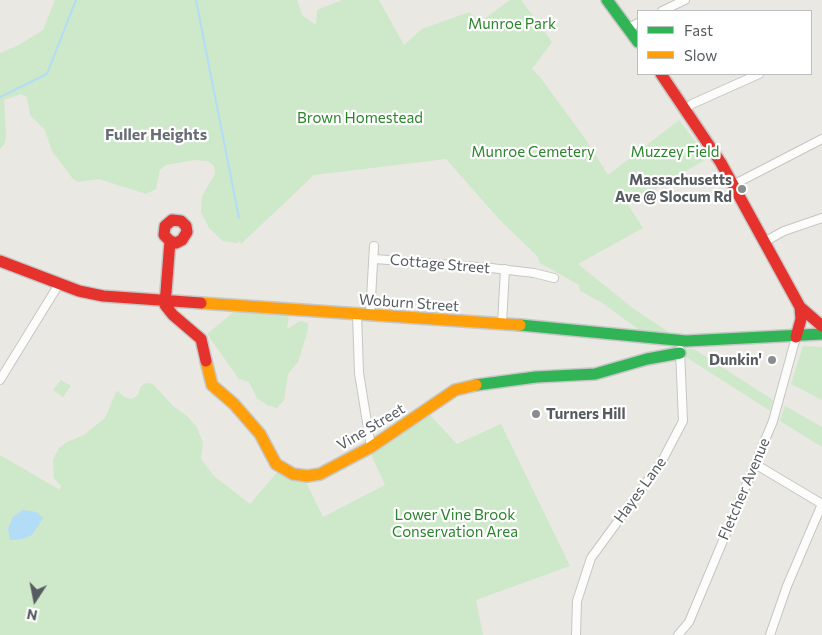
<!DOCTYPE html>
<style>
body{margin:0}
#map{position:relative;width:822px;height:635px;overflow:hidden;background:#eae8e2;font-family:Commissioner,sans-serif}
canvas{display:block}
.legend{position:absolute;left:637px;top:10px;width:175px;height:65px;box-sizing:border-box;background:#fff;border:1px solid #bcbec0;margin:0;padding:6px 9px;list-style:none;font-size:15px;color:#575c61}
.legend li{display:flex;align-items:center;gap:10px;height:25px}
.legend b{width:25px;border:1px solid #bcbec0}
.north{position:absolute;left:10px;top:575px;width:50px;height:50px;-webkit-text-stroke:4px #fff;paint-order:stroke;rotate:191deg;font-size:14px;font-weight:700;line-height:20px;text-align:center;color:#575c61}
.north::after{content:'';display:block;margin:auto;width:18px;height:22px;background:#575c61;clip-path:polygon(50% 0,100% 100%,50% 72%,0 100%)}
</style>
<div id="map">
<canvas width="822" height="635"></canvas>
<ul class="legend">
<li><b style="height:6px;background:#30b455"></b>Fast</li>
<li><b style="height:6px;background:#ff9f0a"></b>Slow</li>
</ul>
<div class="north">N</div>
</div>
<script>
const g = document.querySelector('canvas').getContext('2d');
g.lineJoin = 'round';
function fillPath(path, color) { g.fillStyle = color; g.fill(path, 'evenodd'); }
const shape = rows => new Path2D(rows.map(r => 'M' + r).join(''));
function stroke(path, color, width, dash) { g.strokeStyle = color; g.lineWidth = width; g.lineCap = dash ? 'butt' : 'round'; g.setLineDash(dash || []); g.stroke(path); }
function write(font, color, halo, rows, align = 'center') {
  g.font = font + ' Commissioner,sans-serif'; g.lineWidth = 4.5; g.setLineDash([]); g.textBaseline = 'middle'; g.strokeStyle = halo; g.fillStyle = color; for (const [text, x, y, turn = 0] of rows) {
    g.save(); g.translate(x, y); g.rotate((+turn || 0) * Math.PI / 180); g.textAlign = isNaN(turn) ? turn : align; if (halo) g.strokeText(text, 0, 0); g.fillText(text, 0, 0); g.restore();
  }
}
fillPath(shape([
 [55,0,297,0,302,15,316,25,317,10,342,0,379,0,404,45,422,29,469,12,480,22,510,0,521,0,552,42,532,69,540,77,584,137,608,175,679,120,708,158,628,205,643,228,578,264,634,309,673,335,642,332,601,302,580,291,579,285,540,263,537,256,499,219,446,159,314,175,241,244,240,241,237,243,223,241,209,228,201,212,202,196,215,174,214,166,208,161,194,160,166,165,160,170,156,189,146,194,99,179,78,182,73,179,52,151,45,130,30,115,27,97,21,94,4,100,6,135,5,143,0,149,0,53,19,45,43,30],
 [235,311,289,314,287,329,300,321,308,323,308,330,298,362,288,374,284,400,277,408,267,405,257,398,249,382,239,379,207,334],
 [803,346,822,347,822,400,791,384],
 [686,349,694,349,773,400,770,411,686,357],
 [61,380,71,386,63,397,53,390],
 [146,383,153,384,173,406,187,416,196,426,203,442,201,459,214,476,250,504,279,470,291,479,306,482,323,517,385,485,370,452,429,414,457,444,501,424,570,566,476,600,483,635,0,635,0,455,60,490,61,486,54,478,53,459,59,448,67,442,84,435,105,418,116,392,118,391,124,397,132,399,138,395,141,386],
 [785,406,822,427,822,447,780,421]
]), '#cee8ca');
fillPath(shape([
 [23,510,36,512,43,518,32,535,22,539,10,540,8,529,13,517]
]), '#b3dcf6');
stroke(shape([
 [196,0,239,218],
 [0,97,47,74,76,0]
]), '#b3dcf6', 2);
const street = shape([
 [662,11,685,0],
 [628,28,638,23],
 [686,109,692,104,759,74],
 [733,185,822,139],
 [764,242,784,231,822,218],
 [375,259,491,268,534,273,554,278],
 [357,314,359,373,371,447],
 [370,315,374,246],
 [502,324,505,269],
 [0,380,59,284],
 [755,464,822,504],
 [576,635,577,601,591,558,662,461,683,421,680,350],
 [678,635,689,622,773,421,796,337],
 [770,635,787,586,822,504]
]);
const fast = shape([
 [607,0,638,42],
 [520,325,686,341,822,334],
 [476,385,536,377,595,374,647,359,680,353]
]);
const slow = shape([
 [201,303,520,325],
 [206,361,212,385,234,404,260,434,276,464,293,474,307,476,320,474,371,447,455,390,476,385]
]);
const jam = shape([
 [661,74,721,163,800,307,822,326],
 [170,241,164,235,165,226,172,220,181,221,186,226,187,232,182,240,176,243,170,241,165,305,173,315,201,339,206,361],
 [0,261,79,291,103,296,201,303],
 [796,337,801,319,800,307]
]);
stroke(street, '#c5c6c4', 10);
stroke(fast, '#c7c7c7', 14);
stroke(slow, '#c7c7c7', 14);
stroke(jam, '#c7c7c7', 14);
stroke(street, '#fcfcfb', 8);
stroke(fast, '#30b455', 11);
stroke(slow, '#ff9f0a', 11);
stroke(jam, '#e5322d', 11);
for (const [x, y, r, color] of [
 [742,189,5,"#8a8d8e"],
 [772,360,5,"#8a8d8e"],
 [536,414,5,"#8a8d8e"]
]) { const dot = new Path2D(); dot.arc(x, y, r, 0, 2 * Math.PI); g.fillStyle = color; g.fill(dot); stroke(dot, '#fff', 2); }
write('15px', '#2b852c', '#fff', [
 ["Munroe Park",512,24],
 ["Brown Homestead",360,118],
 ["Munroe Cemetery",533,152],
 ["Muzzey Field",675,152],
 ["Lower Vine Brook",455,515],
 ["Conservation Area",455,532]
]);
write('bold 15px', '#575c61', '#fff', [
 ["Massachusetts",732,180],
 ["Ave @ Slocum Rd",732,197],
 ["Dunkin'",762,360],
 ["Turners Hill",546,414,"left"]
], 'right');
write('15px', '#575c61', '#fff', [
 ["Cottage Street",440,264,5],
 ["Woburn Street",409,303,4],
 ["Vine Street",371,427,-31],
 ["Fletcher Avenue",744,489,-67],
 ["Hayes Lane",640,490,-54]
]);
write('bold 16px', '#686e73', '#fff', [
 ["Fuller Heights",156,135]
]);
</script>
